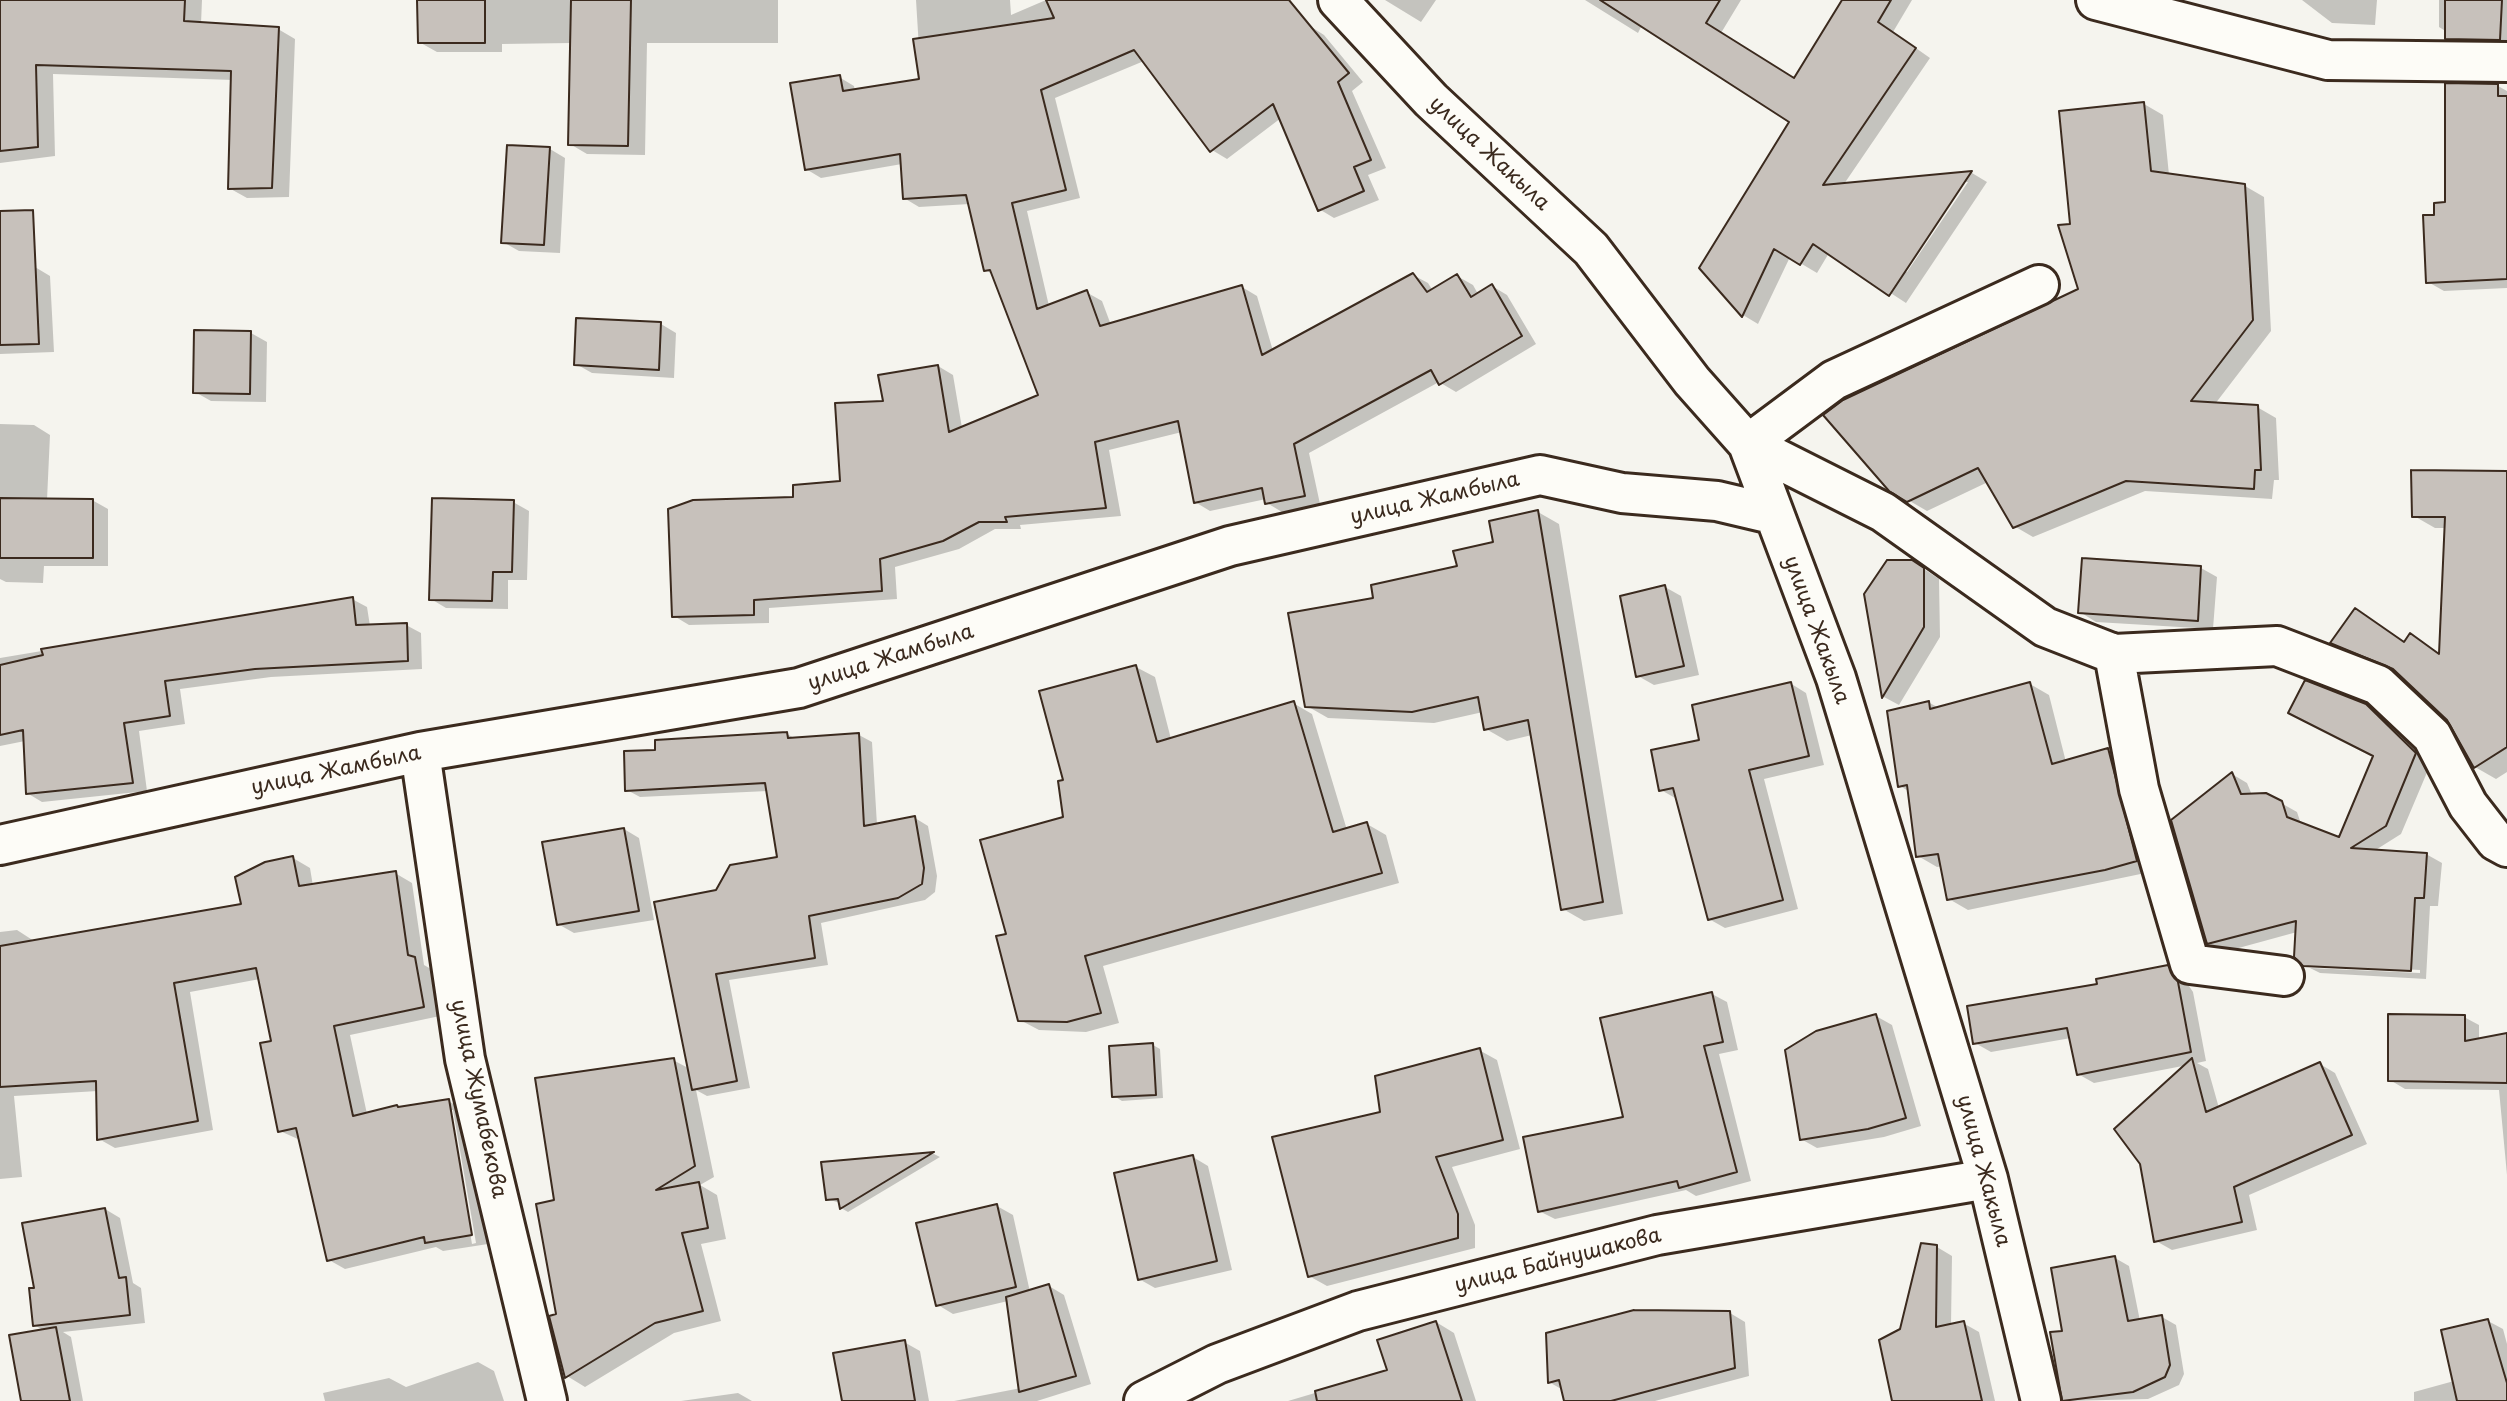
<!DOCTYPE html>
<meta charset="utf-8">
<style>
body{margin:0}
canvas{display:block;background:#f5f4ee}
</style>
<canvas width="2507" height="1401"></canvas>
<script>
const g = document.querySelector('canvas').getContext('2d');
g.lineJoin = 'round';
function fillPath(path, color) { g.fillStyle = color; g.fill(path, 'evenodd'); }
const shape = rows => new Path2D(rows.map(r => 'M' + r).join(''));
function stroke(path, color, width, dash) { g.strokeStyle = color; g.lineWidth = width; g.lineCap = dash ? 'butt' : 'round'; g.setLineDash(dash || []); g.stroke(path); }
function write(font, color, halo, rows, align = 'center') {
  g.font = font + ' "Playpen Sans",sans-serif'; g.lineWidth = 5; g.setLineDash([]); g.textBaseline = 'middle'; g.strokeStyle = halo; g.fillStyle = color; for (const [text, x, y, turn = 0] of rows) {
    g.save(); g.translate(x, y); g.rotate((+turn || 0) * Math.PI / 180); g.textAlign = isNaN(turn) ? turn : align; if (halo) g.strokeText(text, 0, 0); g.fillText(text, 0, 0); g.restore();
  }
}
fillPath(shape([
 [0,0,202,0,201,24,278,29,295,39,289,197,247,198,229,188,233,80,53,74,55,156,0,163],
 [419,0,778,0,778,43,647,43,645,155,587,154,570,144,572,43,502,44,502,52,437,52,419,42],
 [916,0,1010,0,1011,15,1046,0,1269,0,1324,35,1363,82,1352,91,1386,168,1368,175,1379,200,1334,218,1319,209,1281,118,1227,159,1212,150,1144,61,1055,98,1080,198,1027,211,1049,306,1086,292,1102,301,1111,325,1242,287,1257,296,1273,351,1413,275,1428,283,1433,291,1457,276,1473,285,1478,294,1492,286,1507,295,1536,344,1456,392,1439,382,1309,453,1320,504,1282,512,1267,503,1266,499,1210,511,1195,502,1182,432,1109,450,1121,516,1020,525,1021,529,995,529,959,549,895,567,897,599,769,608,769,623,689,625,674,616,795,498,842,483,885,402,938,366,953,375,962,428,1040,396,993,275,986,270,970,204,919,207,904,198,902,164,821,178,806,169,839,77,854,86,855,91,921,81],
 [1385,0,1436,0,1421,22],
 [1585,0,1741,0,1721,33,1795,80,1844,0,1912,0,1893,32,1930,58,1844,184,1972,173,1987,182,1906,303,1829,253,1817,273,1790,257,1758,324,1743,315,1702,268,1791,121,1642,25,1638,33],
 [1963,182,1968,182,1907,272,1904,270],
 [2302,0,2377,0,2375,25,2332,23],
 [2439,0,2507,0,2507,48,2463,48,2447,38,2447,32,2439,27],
 [2498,86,2507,91,2507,288,2444,291,2428,282,2436,216,2447,204],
 [2144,104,2163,115,2169,175,2245,186,2264,197,2271,331,2215,404,2257,407,2276,418,2279,480,2274,480,2272,499,2145,491,2033,537,2014,526,1988,482,1927,511,1908,500,2080,290,2072,226],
 [550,149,565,158,560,253,519,251,503,242],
 [35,267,50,276,54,352,0,354,0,268],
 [661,324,676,333,674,378,592,373,576,364],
 [251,333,267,342,266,402,211,401,195,392],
 [0,424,34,425,50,435,47,500,92,500,108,509,108,566,44,566,43,583,6,582,0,579],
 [2507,472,2507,772,2496,779,2475,767,2449,719,2401,674,2333,643,2356,610,2406,643,2411,635,2440,654,2446,528,2435,528,2414,516],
 [513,502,529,511,527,580,508,580,508,609,446,608,431,599],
 [1538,512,1559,524,1623,914,1584,921,1563,909,1532,735,1507,741,1486,729,1483,712,1434,723,1328,718,1307,706,1375,599,1459,568],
 [2084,560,2201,568,2217,577,2213,629,2096,622,2080,612],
 [1912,561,1939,579,1940,637,1899,705,1884,697,1866,595],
 [1665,587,1681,596,1699,675,1654,685,1638,676],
 [352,599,367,607,370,626,406,625,421,633,422,669,271,677,180,689,185,724,139,731,147,791,42,802,27,793,25,741,0,746,0,658],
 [1136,667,1155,677,1171,739,1293,703,1312,714,1347,830,1367,824,1386,835,1399,883,1103,966,1119,1023,1086,1032,1039,1030,1020,1020,1008,935,1065,818,1065,782],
 [1790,683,1806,693,1824,765,1764,779,1798,909,1725,928,1709,919,1677,799,1661,790,1701,741],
 [2030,684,2049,695,2066,762,2108,750,2127,761,2155,871,1968,910,1949,899,1943,866,1937,867,1918,856,1910,792,1900,786,1887,713,1928,702,1939,708],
 [2365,705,2382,715,2431,763,2401,834,2374,851,2426,854,2442,863,2438,906,2430,906,2426,979,2320,973,2310,968,2420,973,2420,970,2309,964,2309,967,2304,964,2297,932,2224,952,2208,943,2232,774,2247,783,2252,795,2281,803,2297,812,2301,824,2340,839,2375,756],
 [787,734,796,739,859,735,872,742,877,825,915,818,928,826,937,876,935,892,925,900,821,923,828,965,729,980,750,1088,707,1096,696,1090,714,1177,700,1185,717,1195,726,1239,701,1244,721,1321,674,1333,585,1387,567,1376,559,1315,556,1202,673,1060,690,1069,718,892,779,859,768,791,640,797,627,790,657,752],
 [624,829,639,838,654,920,574,933,558,924],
 [293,858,310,868,313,886,395,873,412,883,424,965,431,969,440,1016,350,1035,367,1114,448,1101,465,1110,488,1244,443,1251,436,1247,345,1269,329,1260,300,1140,280,1131,273,1042,260,979,190,992,213,1130,115,1148,99,1139,98,1091,14,1096,22,1177,0,1179,0,932,17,930,34,941,243,905],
 [449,1110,453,1110,476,1243,472,1244],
 [2167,967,2183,977,2193,992,2206,1061,2197,1063,2208,1069,2219,1108,2320,1064,2335,1073,2367,1144,2249,1195,2257,1230,2172,1250,2156,1241,2188,1065,2094,1083,2078,1074,2071,1038,1991,1052,1975,1043,2099,986],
 [1712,994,1727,1002,1738,1050,1719,1054,1751,1181,1696,1196,1686,1190,1555,1219,1539,1211,1625,1118],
 [1876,1016,1892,1025,1921,1126,1884,1137,1817,1148,1801,1139],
 [2464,1017,2479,1025,2479,1040,2507,1035,2507,1175,2499,1090,2405,1089,2390,1080],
 [1153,1045,1160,1049,1163,1098,1122,1101,1114,1096],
 [1479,1050,1497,1060,1520,1149,1452,1167,1475,1225,1475,1248,1327,1286,1309,1276,1382,1113],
 [934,1154,940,1157,848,1212,841,1208,840,1203,827,1199,823,1164],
 [1193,1157,1208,1166,1232,1270,1155,1288,1139,1279],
 [997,1206,1013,1215,1030,1292,1049,1286,1064,1295,1091,1384,1037,1401,954,1401,1021,1388,1008,1301,953,1314,938,1305],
 [105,1209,120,1218,133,1283,141,1288,145,1323,63,1332,71,1337,83,1401,23,1401,45,1331,34,1325,36,1289],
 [1937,1247,1952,1256,1951,1326,1963,1323,1979,1332,1995,1401,1894,1401,1901,1330],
 [2115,1258,2129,1266,2140,1321,2162,1317,2176,1325,2184,1374,2179,1385,2148,1399,2064,1401,2052,1334,2064,1332],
 [1730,1313,1745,1322,1749,1376,1655,1401,1566,1401,1563,1390,1549,1382],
 [2488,1321,2503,1329,2507,1344,2507,1401,2414,1401,2414,1392,2454,1381],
 [1436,1322,1454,1333,1476,1401,1288,1401,1389,1371],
 [904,1342,920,1351,929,1401,843,1401],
 [478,1362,494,1371,504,1401,325,1401,323,1393,389,1378,406,1387],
 [738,1393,752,1401,681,1401]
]), '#0003');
const building = shape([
 [0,0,185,0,184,21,279,27,272,188,228,189,231,71,36,65,38,147,0,151,0,0],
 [417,0,485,0,485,43,418,43,417,0],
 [571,0,631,0,628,146,568,145,571,0],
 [1046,0,1289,0,1349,73,1338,82,1371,160,1354,167,1364,191,1318,211,1273,104,1210,152,1134,50,1041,90,1066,190,1012,203,1037,309,1087,290,1100,326,1242,285,1262,355,1413,273,1427,292,1457,274,1471,297,1492,284,1522,336,1439,385,1431,370,1294,444,1305,496,1265,504,1262,488,1194,503,1178,421,1095,442,1106,508,1005,517,1007,522,979,522,943,541,880,559,882,591,754,600,754,615,672,617,668,509,693,500,793,497,793,485,840,481,835,403,883,401,878,375,938,365,949,432,1038,395,990,270,984,271,966,195,903,199,900,154,805,170,790,83,840,75,843,91,919,79,913,39,1054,18,1046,0],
 [1600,0,1720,0,1706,23,1794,78,1842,0,1891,0,1878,22,1916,48,1823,185,1972,171,1889,296,1813,244,1800,265,1774,249,1742,317,1699,268,1789,122,1600,0],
 [2445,0,2502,0,2500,40,2445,39,2445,0],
 [2445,83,2498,84,2498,96,2507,96,2507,279,2426,283,2423,215,2434,215,2434,203,2445,202,2445,83],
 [2144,102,2151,171,2245,184,2253,320,2191,401,2258,405,2261,470,2255,470,2254,489,2126,481,2013,528,1978,468,1907,502,1889,491,1823,415,1843,400,2078,289,2058,225,2070,224,2059,111,2144,102],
 [507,145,550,147,544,245,501,243,507,145],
 [33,210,39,344,0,345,0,211,33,210],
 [576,318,661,322,659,370,574,365,576,318],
 [194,330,251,331,250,394,193,393,194,330],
 [2411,470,2507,471,2507,747,2474,768,2447,720,2393,669,2330,643,2355,608,2404,642,2410,633,2439,654,2445,517,2412,517,2411,470],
 [0,498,93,499,93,558,0,558,0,498],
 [432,498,514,500,512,572,493,572,492,601,429,600,432,498],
 [1538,510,1603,902,1561,910,1528,720,1484,730,1478,697,1412,712,1305,707,1288,613,1373,598,1371,585,1457,566,1453,551,1493,542,1489,521,1538,510],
 [2082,558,2201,566,2198,621,2078,613,2082,558],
 [1887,560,1912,560,1924,568,1924,627,1882,698,1864,594,1887,560],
 [1665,585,1684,666,1636,677,1620,596,1665,585],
 [353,597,356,625,407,623,408,661,255,669,165,681,170,716,124,723,133,783,26,794,23,730,0,735,0,665,43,655,41,649,353,597],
 [1136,665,1157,742,1294,701,1333,832,1367,822,1382,873,1085,956,1101,1013,1067,1022,1018,1021,996,936,1006,934,980,840,1063,817,1058,781,1063,780,1039,691,1136,665],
 [2305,680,2366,704,2416,753,2386,826,2351,848,2427,853,2424,898,2415,898,2411,971,2303,966,2294,957,2296,921,2207,944,2171,820,2232,772,2241,794,2266,793,2282,801,2287,817,2339,837,2373,756,2288,713,2305,680],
 [1791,682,1809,756,1749,770,1783,900,1708,920,1673,788,1659,791,1651,750,1699,740,1692,705,1791,682],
 [2030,682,2052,764,2108,748,2137,861,2105,870,1947,900,1938,854,1916,857,1907,785,1898,787,1887,711,1929,701,1930,709,2030,682],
 [787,732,788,738,859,733,864,826,915,816,924,868,922,884,898,898,809,916,815,958,716,974,737,1081,692,1090,654,902,716,890,730,865,777,857,765,783,625,791,624,751,655,750,655,740,787,732],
 [624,828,639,911,557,925,542,842,624,828],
 [293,856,299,886,396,871,408,955,415,957,424,1007,334,1026,353,1116,397,1105,398,1107,449,1099,472,1235,425,1243,424,1237,327,1261,296,1128,278,1132,260,1043,271,1041,256,968,174,983,198,1121,97,1140,96,1081,0,1087,0,946,241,904,235,877,265,862,293,856],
 [2168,965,2178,982,2191,1052,2077,1075,2067,1028,1973,1044,1967,1006,2097,984,2096,979,2168,965],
 [1712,992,1723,1042,1704,1046,1737,1172,1679,1188,1677,1181,1538,1212,1523,1137,1623,1117,1600,1018,1712,992],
 [1876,1014,1906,1118,1868,1129,1800,1140,1785,1050,1816,1031,1876,1014],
 [2388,1014,2465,1015,2465,1041,2507,1033,2507,1083,2388,1081,2388,1014],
 [1153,1043,1156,1095,1112,1097,1109,1046,1153,1043],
 [1480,1048,1503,1140,1436,1157,1458,1214,1458,1238,1308,1277,1272,1137,1380,1112,1375,1076,1480,1048],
 [674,1058,695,1166,656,1190,699,1182,708,1228,682,1233,703,1311,655,1323,565,1378,549,1316,556,1314,536,1204,554,1200,535,1078,674,1058],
 [2192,1058,2206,1112,2320,1062,2352,1135,2234,1187,2242,1222,2154,1242,2140,1164,2114,1129,2192,1058],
 [934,1152,840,1209,838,1199,826,1200,821,1162,934,1152],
 [1193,1155,1217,1261,1138,1280,1114,1173,1193,1155],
 [997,1204,1016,1287,936,1306,916,1223,997,1204],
 [105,1208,119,1278,126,1277,130,1315,33,1326,29,1288,34,1288,22,1223,105,1208],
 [1921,1243,1937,1245,1936,1327,1964,1321,1982,1401,1892,1401,1879,1340,1900,1329,1921,1243],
 [2115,1256,2128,1321,2162,1315,2170,1365,2165,1377,2133,1392,2062,1401,2050,1332,2062,1331,2051,1268,2115,1256],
 [1049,1284,1076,1376,1019,1392,1006,1297,1049,1284],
 [1634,1310,1730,1311,1735,1368,1611,1401,1564,1401,1559,1380,1548,1383,1546,1333,1634,1310],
 [2488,1319,2507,1383,2507,1401,2457,1401,2441,1330,2488,1319],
 [1436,1321,1462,1401,1317,1401,1315,1391,1387,1370,1377,1340,1436,1321],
 [56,1327,70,1401,21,1401,9,1335,56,1327],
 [905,1340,915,1401,842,1401,833,1353,905,1340]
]);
fillPath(building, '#c7c1bb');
stroke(building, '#3b2a1e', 2);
const minor = shape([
 [1338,0,1431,100,1591,249,1692,381,1748,444,1836,678,1988,1179,2041,1401],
 [2096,0,2328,60,2507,62],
 [2039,285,1834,380,1748,444,1883,512,2045,627,2114,654,2277,646,2378,685,2432,736,2468,805,2496,841,2507,847],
 [2114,654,2139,789,2190,964,2284,976],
 [420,752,465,1059,547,1401],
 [0,845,420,752,799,688,1230,546,1540,475,1622,493,1717,501,1772,514],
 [1144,1401,1217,1364,1358,1311,1657,1235,1988,1179]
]);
stroke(minor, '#3b2a1e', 44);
stroke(minor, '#fdfcf7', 38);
write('21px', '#3b2a1e', '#fdfcf7', [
 ["улица Жакыла",1489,154,43],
 ["улица Жамбыла",1435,499,-13],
 ["улица Жакыла",1816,630,70],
 ["улица Жамбыла",891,658,-18],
 ["улица Жамбыла",336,771,-12],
 ["улица Жумабекова",478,1099,78],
 ["улица Жакыла",1983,1171,75],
 ["улица Байнушакова",1558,1261,-14]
]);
</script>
